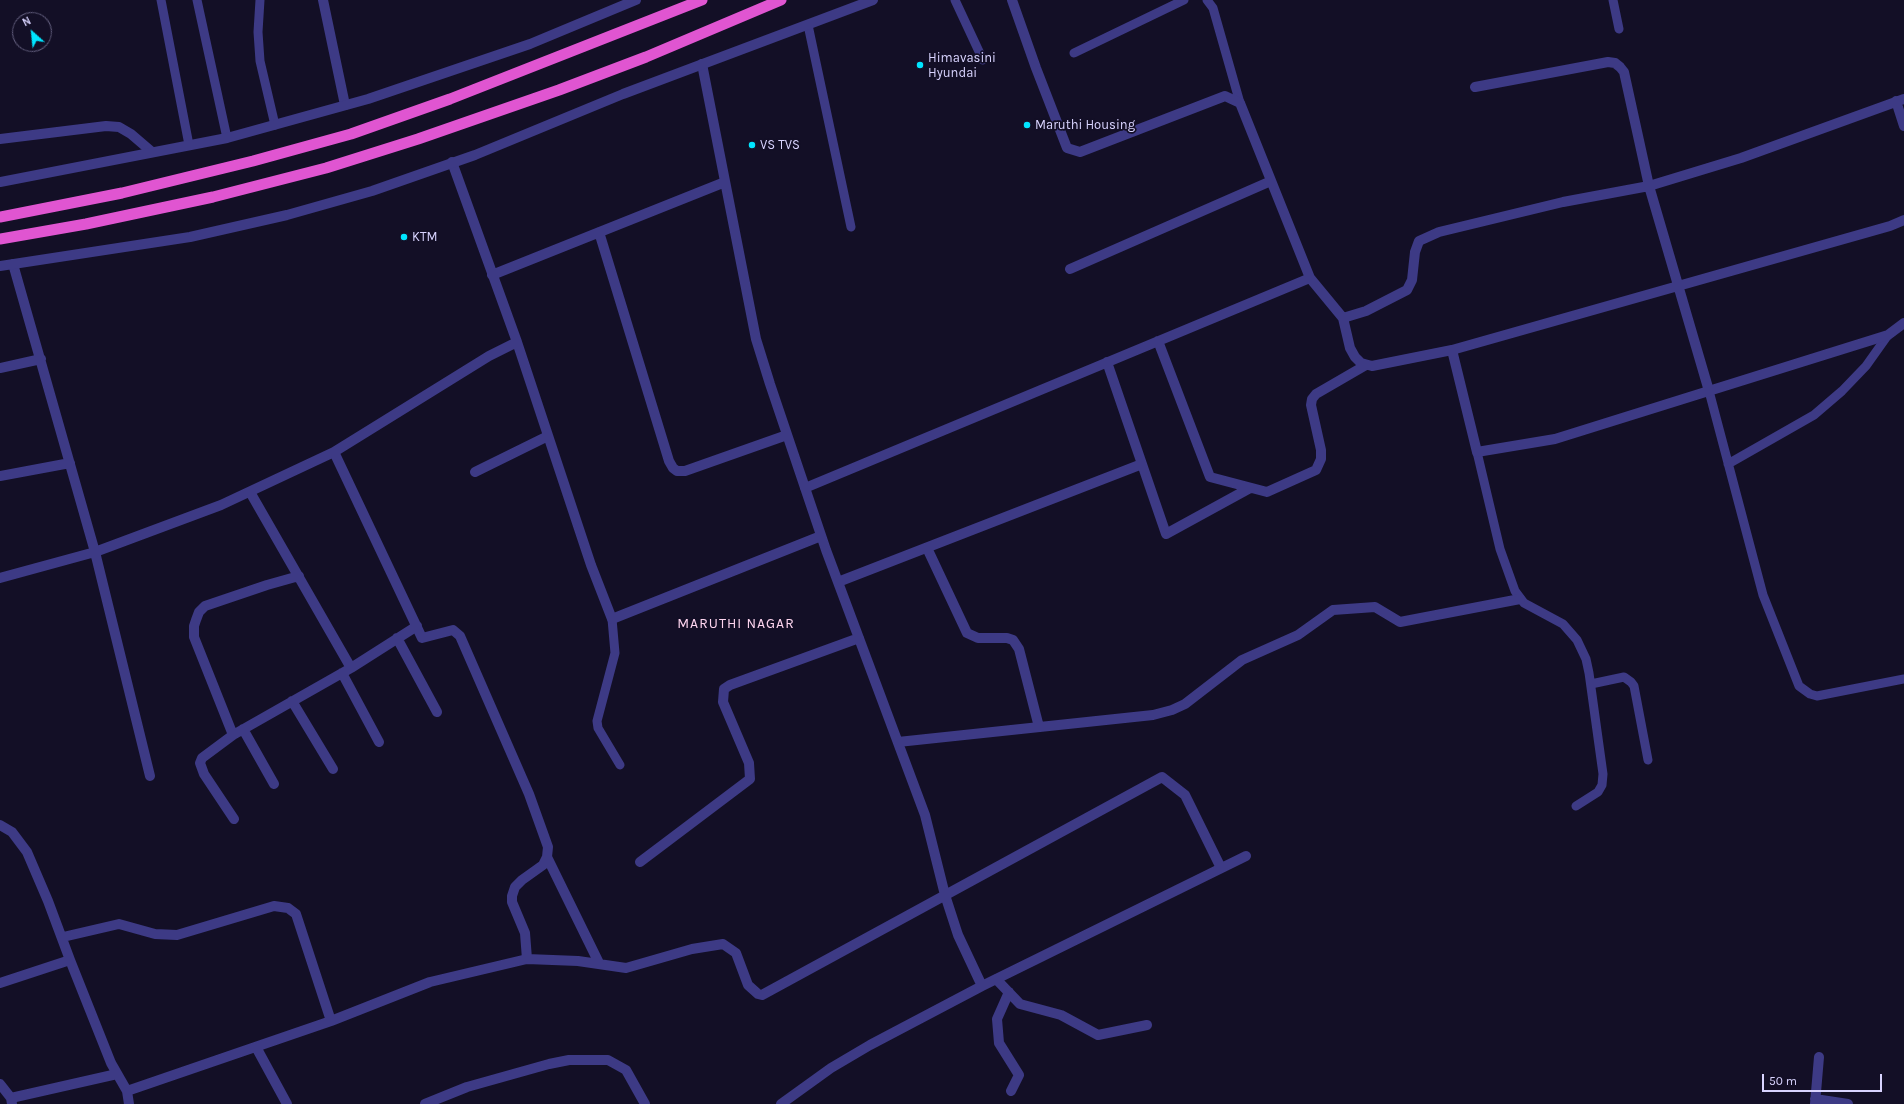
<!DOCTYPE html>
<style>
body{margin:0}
#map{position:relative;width:1904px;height:1104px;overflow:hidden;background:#130f26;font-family:Karla,sans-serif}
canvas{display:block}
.north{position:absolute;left:12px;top:12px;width:40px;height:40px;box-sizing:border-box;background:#130f26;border:1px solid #625e7d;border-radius:50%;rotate:333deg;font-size:11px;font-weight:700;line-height:16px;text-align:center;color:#d9d4ff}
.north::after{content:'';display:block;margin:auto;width:14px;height:18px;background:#00e5ff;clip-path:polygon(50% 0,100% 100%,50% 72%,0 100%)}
.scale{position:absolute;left:1762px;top:1074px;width:120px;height:18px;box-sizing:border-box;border:2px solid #d9d4ff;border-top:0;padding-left:5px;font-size:12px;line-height:14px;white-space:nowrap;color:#d9d4ff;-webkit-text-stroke:3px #130f26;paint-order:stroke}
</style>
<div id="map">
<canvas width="1904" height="1104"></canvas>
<div class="north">N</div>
<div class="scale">50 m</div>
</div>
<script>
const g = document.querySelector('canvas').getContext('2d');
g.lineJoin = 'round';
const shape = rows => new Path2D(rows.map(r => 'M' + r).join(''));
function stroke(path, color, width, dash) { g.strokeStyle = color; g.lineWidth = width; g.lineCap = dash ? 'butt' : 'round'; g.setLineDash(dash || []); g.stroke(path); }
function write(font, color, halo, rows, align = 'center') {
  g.font = font + ' Karla,sans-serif'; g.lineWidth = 3.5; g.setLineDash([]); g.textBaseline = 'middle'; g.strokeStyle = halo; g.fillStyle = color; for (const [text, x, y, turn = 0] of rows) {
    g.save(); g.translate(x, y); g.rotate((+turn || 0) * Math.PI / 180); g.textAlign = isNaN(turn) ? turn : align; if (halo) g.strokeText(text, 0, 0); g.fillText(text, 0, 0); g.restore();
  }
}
stroke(shape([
 [161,0,189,145],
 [197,0,227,138],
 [260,0,258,32,260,61,275,125],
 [955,0,983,60],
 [1207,0,1213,8,1240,103],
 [1613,0,1619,29],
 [808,25,851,227],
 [1074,53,1184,0],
 [1709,391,1763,595,1799,686,1810,694,1817,696,1904,679],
 [1477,452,1500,549,1515,591,1524,603,1563,624,1577,640,1586,659,1589,673,1603,774,1602,785,1598,792,1576,806],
 [1728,464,1814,415,1842,391,1866,366,1888,335],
 [612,619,615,653,597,721,598,728,620,765],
 [1591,684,1624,677,1631,682,1634,686,1648,760]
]), '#3d3a85', 9);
stroke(shape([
 [323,0,345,105],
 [1012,0,1036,68,1067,148,1080,152,1225,96,1240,103,1310,278,1343,318,1366,311,1407,290,1412,280,1415,252,1419,241,1439,232,1563,202,1649,186,1741,158,1904,99],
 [702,64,756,339,770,384,826,550,925,815,945,895,958,935,982,986],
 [1475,87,1608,62,1615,63,1620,67,1624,72,1649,186,1709,391],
 [1896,101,1904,126],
 [0,139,106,126,119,127,131,134,152,152],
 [452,162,517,342,591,565,612,619,821,536],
 [599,232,669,461,673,468,677,471,685,471,787,435],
 [13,264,95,552,150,776],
 [1070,269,1271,181],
 [492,275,725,182],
 [1343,318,1350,348,1355,357,1361,363,1372,366,1452,350,1890,226,1904,220],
 [1158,341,1210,477,1267,492,1316,470,1321,459,1321,450,1311,405,1312,399,1316,394,1366,365],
 [1452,350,1477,452,1555,439,1888,335,1904,323],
 [1107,362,1166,534,1250,488],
 [0,368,41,359],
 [334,452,422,638,453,630,460,636,529,794,548,847,547,857,543,865,522,880,515,887,512,896,512,902,525,933,527,959],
 [475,472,548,436],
 [0,476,70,463],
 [805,488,1310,278],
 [250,492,351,668],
 [927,548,967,633,978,638,1007,638,1013,640,1019,649,1039,727],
 [0,578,95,552,221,505,334,452,489,356,517,342],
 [838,582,1142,464],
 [397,638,437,712],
 [342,673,379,742],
 [292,701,333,769],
 [243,729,274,784],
 [233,735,194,637,194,626,196,620,199,612,205,606,267,585,299,576],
 [898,742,1153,715,1172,710,1185,704,1242,660,1298,635,1333,610,1375,607,1400,622,1520,599],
 [234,819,204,774,200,763,202,758,233,735,351,668,417,626],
 [0,825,12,832,27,852,48,901,70,960,111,1063,127,1091,129,1104],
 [547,857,599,963],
 [640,862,750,779,749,763,723,702,724,689,730,685,859,638],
 [63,937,119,924,155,934,177,935,274,906,288,908,296,914,331,1021],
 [996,979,1020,1004,1061,1015,1098,1035,1147,1025],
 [0,983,70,960],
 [1009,992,997,1019,999,1043,1019,1075,1011,1091],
 [256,1047,287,1104],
 [0,1084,11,1098,12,1104],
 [127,1091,331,1021,430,982,527,959,578,961,626,968,692,949,723,944,736,953,748,985,758,994,762,995,1162,777,1185,795,1221,868],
 [11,1098,117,1074],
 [1815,1099,1848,1104],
 [425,1104,467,1087,549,1064,569,1060,608,1060,626,1070,645,1104],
 [781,1104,831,1068,870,1045,982,986,1246,856],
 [1815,1104,1819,1057]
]), '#3d3a85', 10);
stroke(shape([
 [0,182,227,138,368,99,530,44,636,0],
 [0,266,190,237,287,215,372,191,475,155,623,94,873,0]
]), '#3d3a85', 10);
stroke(shape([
 [0,217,122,193,253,161,351,134,450,99,702,0],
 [0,239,86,224,213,197,326,168,418,139,559,90,646,57,781,0]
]), '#e055d1', 11);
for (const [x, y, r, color] of [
 [920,65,4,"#00e5ff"],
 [1027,125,4,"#00e5ff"],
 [752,145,4,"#00e5ff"],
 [404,237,4,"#00e5ff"]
]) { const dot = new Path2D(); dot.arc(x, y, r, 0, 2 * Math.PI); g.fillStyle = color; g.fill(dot); stroke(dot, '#130f26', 1.5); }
write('13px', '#d9d4ff', '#130f26', [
 ["Himavasini",928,58],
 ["Hyundai",928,73],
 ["Maruthi Housing",1035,125],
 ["VS TVS",760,145],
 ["KTM",412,237]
], 'left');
g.letterSpacing = '1px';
write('14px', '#ffd6f0', '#130f26', [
 ["MARUTHI NAGAR",736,624]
]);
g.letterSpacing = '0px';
</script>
